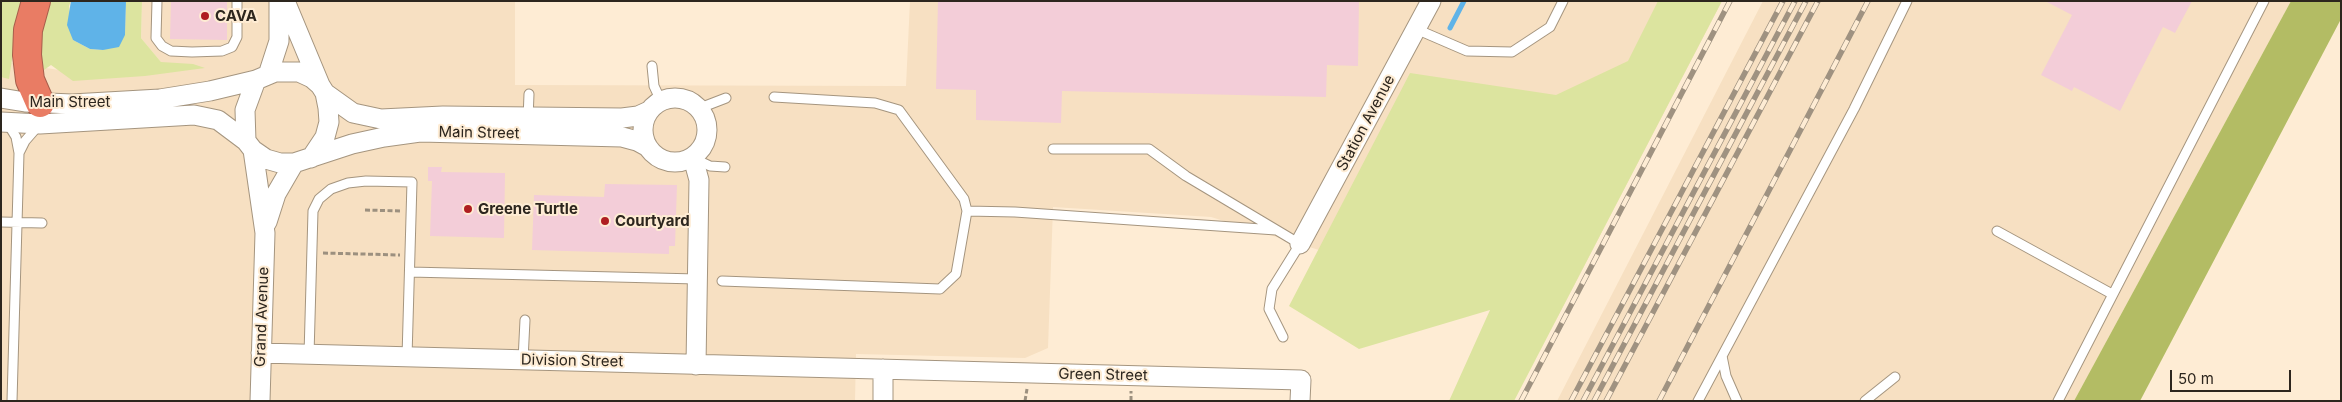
<!DOCTYPE html>
<style>
body{margin:0}
#map{position:relative;width:2342px;height:402px;overflow:hidden;background:#feecd4;font-family:Inter,sans-serif}
canvas{display:block}
.frame{position:absolute;inset:0;border:2px solid #2d261e;pointer-events:none}
.scale{position:absolute;left:2170px;top:370px;width:121px;height:22px;box-sizing:border-box;border:2px solid #2d261e;border-top:0;padding-left:6px;font-size:15px;line-height:18px;white-space:nowrap;color:#2d261e;-webkit-text-stroke:4px #feecd4;paint-order:stroke}
</style>
<div id="map">
<canvas width="2342" height="402"></canvas>
<div class="frame"></div>
<div class="scale">50 m</div>
</div>
<script>
const g = document.querySelector('canvas').getContext('2d');
g.lineJoin = 'round';
function fillPath(path, color) { g.fillStyle = color; g.fill(path, 'evenodd'); }
const shape = rows => new Path2D(rows.map(r => 'M' + r).join(''));
function stroke(path, color, width, dash) { g.strokeStyle = color; g.lineWidth = width; g.lineCap = dash ? 'butt' : 'round'; g.setLineDash(dash || []); g.stroke(path); }
function write(font, color, halo, rows, align = 'center') {
  g.font = font + ' Inter,sans-serif'; g.lineWidth = 4; g.setLineDash([]); g.textBaseline = 'middle'; g.strokeStyle = halo; g.fillStyle = color; for (const [text, x, y, turn = 0] of rows) {
    g.save(); g.translate(x, y); g.rotate((+turn || 0) * Math.PI / 180); g.textAlign = isNaN(turn) ? turn : align; if (halo) g.strokeText(text, 0, 0); g.fillText(text, 0, 0); g.restore();
  }
}
fillPath(shape([
 [142,1,515,1,515,85,906,86,910,1,1722,1,1555,322,1211,217,1053,207,1048,348,1025,358,856,354,855,401,1,401,1,61,59,70,161,62,141,38],
 [1763,1,2291,1,2074,401,1557,401]
]), '#f7e0c2');
fillPath(shape([
 [25,1,15,41,9,79,1,77,1,2],
 [46,1,71,1,69,6,73,40,90,49,103,50,125,35,126,1,142,1,141,38,161,62,193,64,205,68,145,76,73,81,51,65,44,70,37,41],
 [1658,1,1722,1,1514,401,1449,401,1490,310,1359,349,1289,306,1410,73,1556,95,1628,61]
]), '#dce49f');
fillPath(shape([
 [2291,1,2341,1,2341,19,2140,401,2074,401]
]), '#b3bc64');
fillPath(shape([
 [71,1,126,1,125,35,119,47,103,50,90,49,73,40,67,25]
]), '#5fb3e8');
stroke(shape([
 [1450,28,1464,1]
]), '#5fb3e8', 5);
fillPath(shape([
 [171,1,227,1,227,40,170,39],
 [938,1,1359,1,1358,66,1327,65,1326,97,1062,91,1061,123,976,120,976,90,936,89],
 [2045,1,2192,1,2175,33,2163,27,2120,111,2074,87,2072,91,2041,75,2072,15],
 [428,167,442,167,441,172,505,173,504,238,430,236,432,181,428,181],
 [605,184,677,185,675,246,669,246,669,254,532,250,534,195,604,197]
]), '#f3cdd8');
const lane = shape([
 [157,1,156,38,162,46,171,51,192,52,222,51,232,47,237,37,237,1],
 [1416,29,1467,51,1512,52,1550,27,1563,1],
 [652,66,654,86,661,101],
 [774,97,875,103,899,110,964,199,967,211,1015,212,1276,230],
 [700,108,726,98],
 [528,119,529,94],
 [8,124,16,137,19,153,12,401],
 [1053,149,1149,149,1186,176,1300,244,1272,289,1269,309,1283,337],
 [19,153,25,141,39,125],
 [695,159,710,166,725,167],
 [1,222,42,223],
 [1997,231,2112,294],
 [410,272,697,279],
 [722,281,940,289,956,274,967,211],
 [309,355,313,211,319,199,331,189,348,183,366,181,412,182,407,357],
 [1722,356,1726,376,1737,401],
 [523,360,525,320],
 [1698,401,1854,109,1907,1],
 [1865,401,1895,377],
 [2058,401,2264,1]
]);
const street = shape([
 [285,1,320,85],
 [268,75,279,41,279,1],
 [256,80,245,110,246,141,253,150,266,159,280,163,294,163,352,144,384,137,420,132,622,137,637,141,648,147],
 [325,93,353,113,381,119,443,116,622,118,638,116,649,111],
 '643 130a32 32 0 1 1 64 0a32 32 0 1 1-64 0Z',
 [1,98,25,102,72,104,160,99,210,91,256,80,275,72,299,72,312,78,320,85,325,93,328,108,329,122,325,137,311,158],
 [1,122,40,124,194,115,218,120,246,141],
 [253,150,265,233,260,401],
 [693,158,699,180,696,365],
 [267,222,276,194,294,163],
 [1300,244,1431,1],
 [261,353,1301,380,1300,401],
 [883,401,883,369]
]);
const highway = shape([
 [36,1,28,30,27,55,30,80,40,103]
]);
stroke(lane, '#a5957f', 11);
stroke(street, '#a5957f', 21);
stroke(highway, '#a75e4c', 30);
stroke(shape([
 [365,210,401,211],
 [323,253,400,255],
 [1025,401,1027,389],
 [1131,401,1131,391]
]), '#9c907f', 3, [5, 2.5]);
stroke(lane, '#fff', 9);
stroke(street, '#fff', 19);
stroke(highway, '#e97c64', 28);
const rail = shape([
 [1521,401,1730,1],
 [1571,401,1783,1],
 [1583,401,1795,1],
 [1594,401,1806,1],
 [1606,401,1818,1],
 [1659,401,1868,1]
]);
stroke(rail, '#9f9281', 5.5);
stroke(rail, '#feecd4', 4, [11]);
for (const [x, y, r, color] of [
 [205,16,5,"#af1e20"],
 [468,209,5,"#af1e20"],
 [605,221,5,"#af1e20"]
]) { const dot = new Path2D(); dot.arc(x, y, r, 0, 2 * Math.PI); g.fillStyle = color; g.fill(dot); stroke(dot, '#feecd4', 2); }
write('bold 15px', '#2d261e', '#feecd4', [
 ["CAVA",215,16],
 ["Greene Turtle",478,209],
 ["Courtyard",615,221]
], 'left');
write('15px', '#2d261e', '#feecd4', [
 ["Main Street",70,102],
 ["Station Avenue",1366,123,-62],
 ["Main Street",479,133,1],
 ["Grand Avenue",262,317,-88],
 ["Division Street",572,361,1],
 ["Green Street",1103,375,1]
]);
</script>
